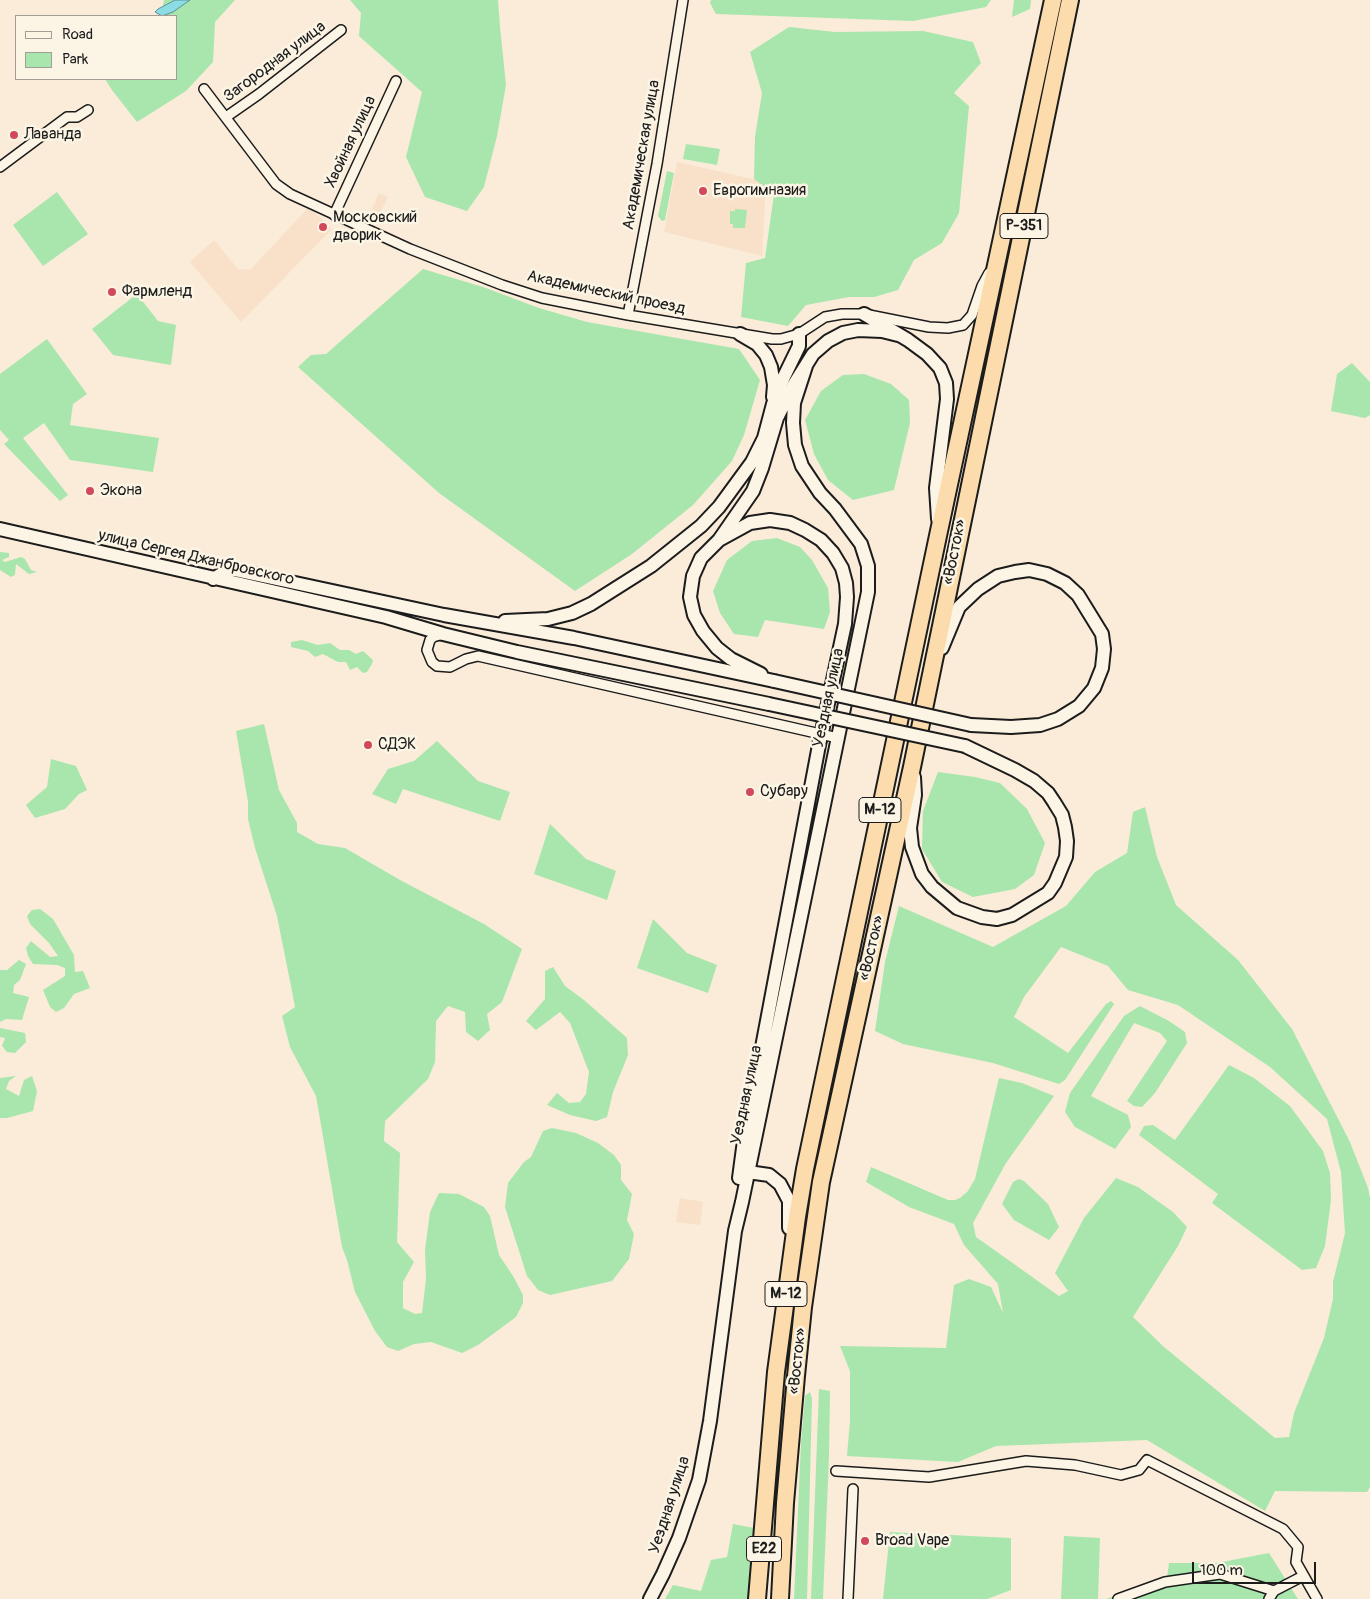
<!DOCTYPE html>
<meta charset="utf-8">
<style>
body{margin:0}
#map{position:relative;width:1370px;height:1599px;overflow:hidden;background:#faecd8;font-family:Pangolin,sans-serif}
canvas{display:block}
.legend{position:absolute;left:15px;top:15px;width:162px;height:65px;box-sizing:border-box;background:#fcf5e5;border:1px solid #a29e95;margin:0;padding:6px 9px;list-style:none;font-size:15px;color:#1c1c1c}
.legend li{display:flex;align-items:center;gap:10px;height:25px}
.legend b{width:25px;border:1px solid #a29e95}
.scale{position:absolute;left:1192px;top:1562px;width:124px;height:22px;box-sizing:border-box;border:2px solid #1c1c1c;border-top:0;padding-left:6px;font-size:15px;line-height:18px;white-space:nowrap;color:#1c1c1c;-webkit-text-stroke:4px #fcf5e5;paint-order:stroke}
</style>
<div id="map">
<canvas width="1370" height="1599"></canvas>
<ul class="legend">
<li><b style="height:6px;background:#fcf5e5"></b>Road</li>
<li><b style="height:14px;background:#a8e6ad"></b>Park</li>
</ul>
<div class="scale">100 m</div>
</div>
<script>
const g = document.querySelector('canvas').getContext('2d');
g.lineJoin = 'round';
function fillPath(path, color) { g.fillStyle = color; g.fill(path, 'evenodd'); }
const shape = rows => new Path2D(rows.map(r => 'M' + r).join(''));
function stroke(path, color, width, dash) { g.strokeStyle = color; g.lineWidth = width; g.lineCap = dash ? 'butt' : 'round'; g.setLineDash(dash || []); g.stroke(path); }
function write(font, color, halo, rows, align = 'center') {
  g.font = font + ' Pangolin,sans-serif'; g.lineWidth = 5; g.setLineDash([]); g.textBaseline = 'middle'; g.strokeStyle = halo; g.fillStyle = color; for (const [text, x, y, turn = 0] of rows) {
    g.save(); g.translate(x, y); g.rotate((+turn || 0) * Math.PI / 180); g.textAlign = isNaN(turn) ? turn : align; if (halo) g.strokeText(text, 0, 0); g.fillText(text, 0, 0); g.restore();
  }
}
fillPath(shape([
 [677,162,766,182,762,256,664,232],
 [379,193,388,197,379,215,371,211],
 [309,207,332,229,241,322,190,262,214,240,238,269,250,270],
 [680,1198,703,1202,700,1225,676,1222]
]), '#f8e1c8');
fillPath(shape([
 [164,0,235,0,215,22,213,62,186,91,137,122,112,90,105,79,176,79,176,16,161,16],
 [350,0,498,0,500,27,506,85,497,136,484,187,467,211,425,197,406,157,422,92,359,36,361,13],
 [711,0,991,0,986,7,913,21,716,14,710,3],
 [1014,0,1031,0,1030,9,1012,17],
 [789,27,835,32,923,31,973,42,981,63,954,93,969,106,959,213,942,243,914,260,898,290,874,297,849,297,806,305,788,326,741,317,746,263,765,258,774,194,754,179,755,137,762,93,750,52],
 [686,144,720,149,717,165,683,159],
 [667,171,674,173,665,220,662,221,658,216],
 [57,192,88,234,43,266,13,225],
 [735,209,747,210,745,228,733,228,733,224,730,224,730,211,735,211],
 [423,269,483,287,539,308,587,322,739,349,760,380,744,435,732,461,693,505,632,554,575,591,439,493,298,367,311,355,326,354],
 [137,294,158,321,176,325,171,365,113,355,92,329],
 [47,339,87,394,73,404,70,425,159,438,153,472,70,460,44,423,23,438,68,495,60,501,4,444,9,440,0,430,0,374],
 [1352,363,1370,382,1370,415,1365,418,1331,411,1337,374],
 [864,374,891,384,909,400,910,423,894,490,853,500,828,480,814,454,805,420,821,391,843,375],
 [777,538,800,547,812,560,828,588,830,612,824,629,765,620,758,637,734,634,720,613,713,591,727,560,752,541],
 [0,552,9,553,9,557,2,560,5,562,21,557,25,559,31,570,37,572,29,574,16,564,15,575,11,577,0,570],
 [302,640,318,645,330,643,340,650,349,650,356,654,363,651,373,660,372,664,367,672,363,673,357,667,350,670,346,662,338,662,323,654,315,657,308,651,291,647,291,642],
 [264,724,279,790,297,823,297,832,318,844,345,848,400,880,484,924,522,949,502,1002,487,1014,490,1030,478,1041,466,1032,465,1012,448,1006,436,1021,435,1062,428,1079,385,1121,384,1141,400,1153,397,1242,414,1262,403,1282,403,1308,415,1314,422,1313,426,1279,425,1250,430,1212,439,1193,459,1194,484,1207,490,1216,499,1255,513,1276,523,1295,523,1303,516,1317,478,1345,462,1353,431,1342,414,1344,398,1351,387,1347,375,1331,355,1292,347,1260,342,1247,316,1096,290,1047,282,1016,295,1007,290,981,277,916,255,848,248,819,248,802,236,731],
 [437,741,478,781,510,792,500,821,403,789,396,804,372,794,388,769,414,761],
 [51,759,76,766,87,790,79,794,65,809,35,818,26,805,47,787],
 [938,772,975,777,1000,783,1027,809,1045,843,1034,875,1015,889,973,897,942,882,922,849,923,811],
 [1145,807,1157,857,1176,905,1238,960,1292,1029,1350,1142,1368,1188,1370,1198,1370,1487,1367,1492,1275,1491,1265,1511,1147,1440,996,1446,958,1462,847,1456,850,1421,850,1371,840,1346,946,1348,954,1285,969,1279,991,1287,1003,1313,998,1284,964,1245,954,1224,909,1207,866,1182,871,1167,948,1200,955,1200,960,1198,968,1191,975,1179,999,1078,1022,1083,1054,1096,1006,1163,973,1223,976,1237,1059,1296,1068,1291,1055,1273,1084,1218,1116,1178,1138,1187,1173,1212,1187,1227,1178,1246,1133,1317,1164,1347,1275,1438,1289,1437,1294,1413,1324,1338,1333,1299,1333,1282,1345,1233,1341,1172,1327,1119,1270,1067,1178,1005,1128,990,1108,966,1061,947,1024,997,1014,1017,1068,1053,1106,1004,1111,1001,1114,1004,1065,1080,1059,1084,993,1063,903,1044,875,1031,885,962,899,906,993,947,1066,906,1095,872,1127,853,1133,812],
 [550,824,586,859,616,871,607,900,534,874],
 [40,909,53,919,74,955,75,972,83,971,90,988,74,994,64,1008,56,1012,50,1007,43,990,65,976,65,968,57,965,33,964,28,956,26,948,31,941,50,957,58,956,49,943,30,924,27,916,32,910],
 [653,919,687,953,717,965,708,993,637,968],
 [19,960,26,964,20,980,14,985,13,993,29,997,22,1020,6,1019,0,1022,0,970,7,970],
 [553,967,565,986,584,1000,627,1038,628,1055,613,1092,607,1117,596,1121,570,1115,547,1105,557,1093,569,1103,580,1102,586,1094,589,1072,570,1023,560,1012,536,1030,526,1021,545,999,545,971],
 [1140,1006,1169,1021,1185,1032,1187,1043,1155,1093,1142,1107,1134,1106,1127,1101,1167,1041,1160,1033,1134,1023,1091,1096,1128,1115,1131,1127,1115,1149,1075,1127,1065,1112,1070,1093,1124,1016],
 [0,1028,25,1033,26,1042,15,1053,7,1052,2,1046,5,1038,0,1037],
 [1229,1065,1254,1078,1290,1106,1323,1151,1330,1173,1331,1200,1325,1246,1316,1268,1302,1270,1212,1203,1218,1194,1139,1135,1144,1126,1153,1125,1175,1140],
 [16,1076,9,1081,6,1089,19,1096,24,1080,32,1076,37,1091,33,1111,7,1118,0,1118,0,1078],
 [552,1128,576,1133,598,1143,614,1155,621,1165,621,1180,632,1194,627,1220,634,1234,629,1259,612,1281,550,1295,538,1290,527,1276,505,1207,508,1183,524,1162,531,1157,543,1131],
 [1019,1179,1024,1181,1048,1204,1059,1227,1049,1240,1014,1220,1002,1204,1013,1182],
 [819,1389,830,1391,829,1456,823,1599,811,1599],
 [810,1392,812,1399,807,1599,794,1599,801,1443,805,1396],
 [733,1524,754,1528,748,1599,665,1599,673,1585,701,1591,711,1560,727,1557],
 [890,1532,1011,1538,1011,1590,987,1599,883,1599],
 [1064,1536,1100,1538,1098,1599,1061,1599],
 [1269,1553,1298,1599,1106,1599,1167,1578,1169,1563,1217,1563]
]), '#a8e6ad');
const water = shape([
 [175,0,190,0,173,12,162,16,155,12,158,9,175,0]
]);
fillPath(water, '#8bdce5');
stroke(water, '#5f8f95', 1);
const street = shape([
 [204,89,276,184,290,194,410,249,502,285,542,298,628,315,772,339,781,339,799,334,825,317,842,314,864,314,929,327,948,328,963,325,972,315,982,286,989,273],
 [226,117,259,94,341,30],
 [0,167,67,117,77,117,88,110],
 [334,215,396,81],
 [628,315,657,164,683,0],
 [443,634,433,637,430,640,427,650,432,662,437,666,450,667,466,659,478,656,838,738],
 [836,1471,929,1477,1026,1461,1075,1465,1121,1475,1139,1470,1147,1460,1283,1529,1298,1547,1296,1562,1317,1599],
 [848,1599,853,1489],
 [1118,1599,1165,1582,1220,1574,1274,1591],
 [1269,1599,1274,1591,1303,1576]
]);
const secondary = shape([
 [864,314,908,340,927,354,940,368,946,383,947,399,936,488,938,519],
 [740,334,757,344,766,355,771,367,774,385,773,397],
 [0,529,386,617,443,634,517,652,769,704],
 [719,540,750,523,770,520,790,523,805,530,821,540,833,553,842,568,846,583,847,597,845,624,819,745,743,1148,739,1178],
 [213,579,230,569,444,615,574,638,774,681],
 [505,621,548,619,572,613,591,604,651,566,701,526,719,507,752,462,764,438,773,404,779,387,799,346,799,334],
 [942,648,959,607,978,589,998,576,1015,572,1029,570,1047,574,1065,583,1078,595,1102,634,1104,649,1102,668,1094,688,1079,706,1058,719,1040,725,1011,727,971,725],
 [761,674,731,659,717,648,703,631,694,615,690,597,693,576,701,558,719,540,753,491,762,468,777,418,793,386,813,354,828,341,843,333,858,330,882,331,898,335],
 [914,777,915,795,910,828,912,847,922,874,932,887,957,908,982,917,997,919,1012,915,1048,893,1055,883,1066,857,1067,841,1065,827,1062,815,1054,802,1048,793,1034,781,1015,770,965,746],
 [748,1172,769,1175,780,1184,789,1201,789,1228],
 [650,1599,663,1574,679,1538,699,1480,710,1421,735,1231,742,1202,868,592,868,566,861,544,835,509,820,493,802,466,795,445,793,423,794,403,806,366]
]);
const highway = shape([
 [757,1599,776,1372,797,1217,805,1169,939,531,1053,0],
 [780,1599,785,1503,796,1376,803,1307,821,1182,912,767,1070,0]
]);
stroke(street, '#1c1c1c', 12);
stroke(secondary, '#1c1c1c', 16);
stroke(highway, '#1c1c1c', 20);
stroke(street, '#fcf5e5', 9);
stroke(secondary, '#fcf5e5', 12);
stroke(highway, '#fcdcac', 16);
const secondaryBridge = shape([
 [774,681,971,725],
 [769,704,965,746]
]);
stroke(secondaryBridge, '#1c1c1c', 16, []);
stroke(secondaryBridge, '#fcf5e5', 12);
for (const [x, y, r, color] of [
 [14,135,5,"#d1495b"],
 [703,191,5,"#d1495b"],
 [323,227,5,"#d1495b"],
 [112,292,5,"#d1495b"],
 [90,491,5,"#d1495b"],
 [368,745,5,"#d1495b"],
 [750,792,5,"#d1495b"],
 [865,1541,5,"#d1495b"]
]) { const dot = new Path2D(); dot.arc(x, y, r, 0, 2 * Math.PI); g.fillStyle = color; g.fill(dot); stroke(dot, '#fcf5e5', 2); }
for (const [x, y, w] of [
 [1024,226,48],
 [880,810,42],
 [786,1294,42],
 [764,1549,35]
]) { const box = new Path2D(); box.roundRect(x - w / 2, y - 12.5, w, 25, 4); g.fillStyle = '#fcf5e5'; g.fill(box); stroke(box, '#1c1c1c', 1); }
write('bold 15px', '#1c1c1c', null, [
 ["Р-351",1024,226],
 ["М-12",880,810],
 ["М-12",786,1294],
 ["E22",764,1549]
]);
write('16px', '#1c1c1c', '#fcf5e5', [
 ["Загородная улица",275,62,-37],
 ["Хвойная улица",351,142,-65],
 ["Академическая улица",642,155,-80],
 ["Академический проезд",606,293,12],
 ["«Восток»",955,552,-79],
 ["улица Сергея Джанбровского",196,558,13],
 ["Уездная улица",829,698,-78],
 ["«Восток»",872,948,-77],
 ["Уездная улица",747,1095,-78],
 ["«Восток»",798,1361,-84],
 ["Уездная улица",670,1505,-72]
]);
write('16px', '#1c1c1c', '#fcf5e5', [
 ["Лаванда",24,135],
 ["Еврогимназия",713,191],
 ["Московский",333,218],
 ["дворик",333,236],
 ["Фармленд",122,292],
 ["Экона",100,491],
 ["СДЭК",378,745],
 ["Субару",760,792],
 ["Broad Vape",875,1541]
], 'left');
</script>
